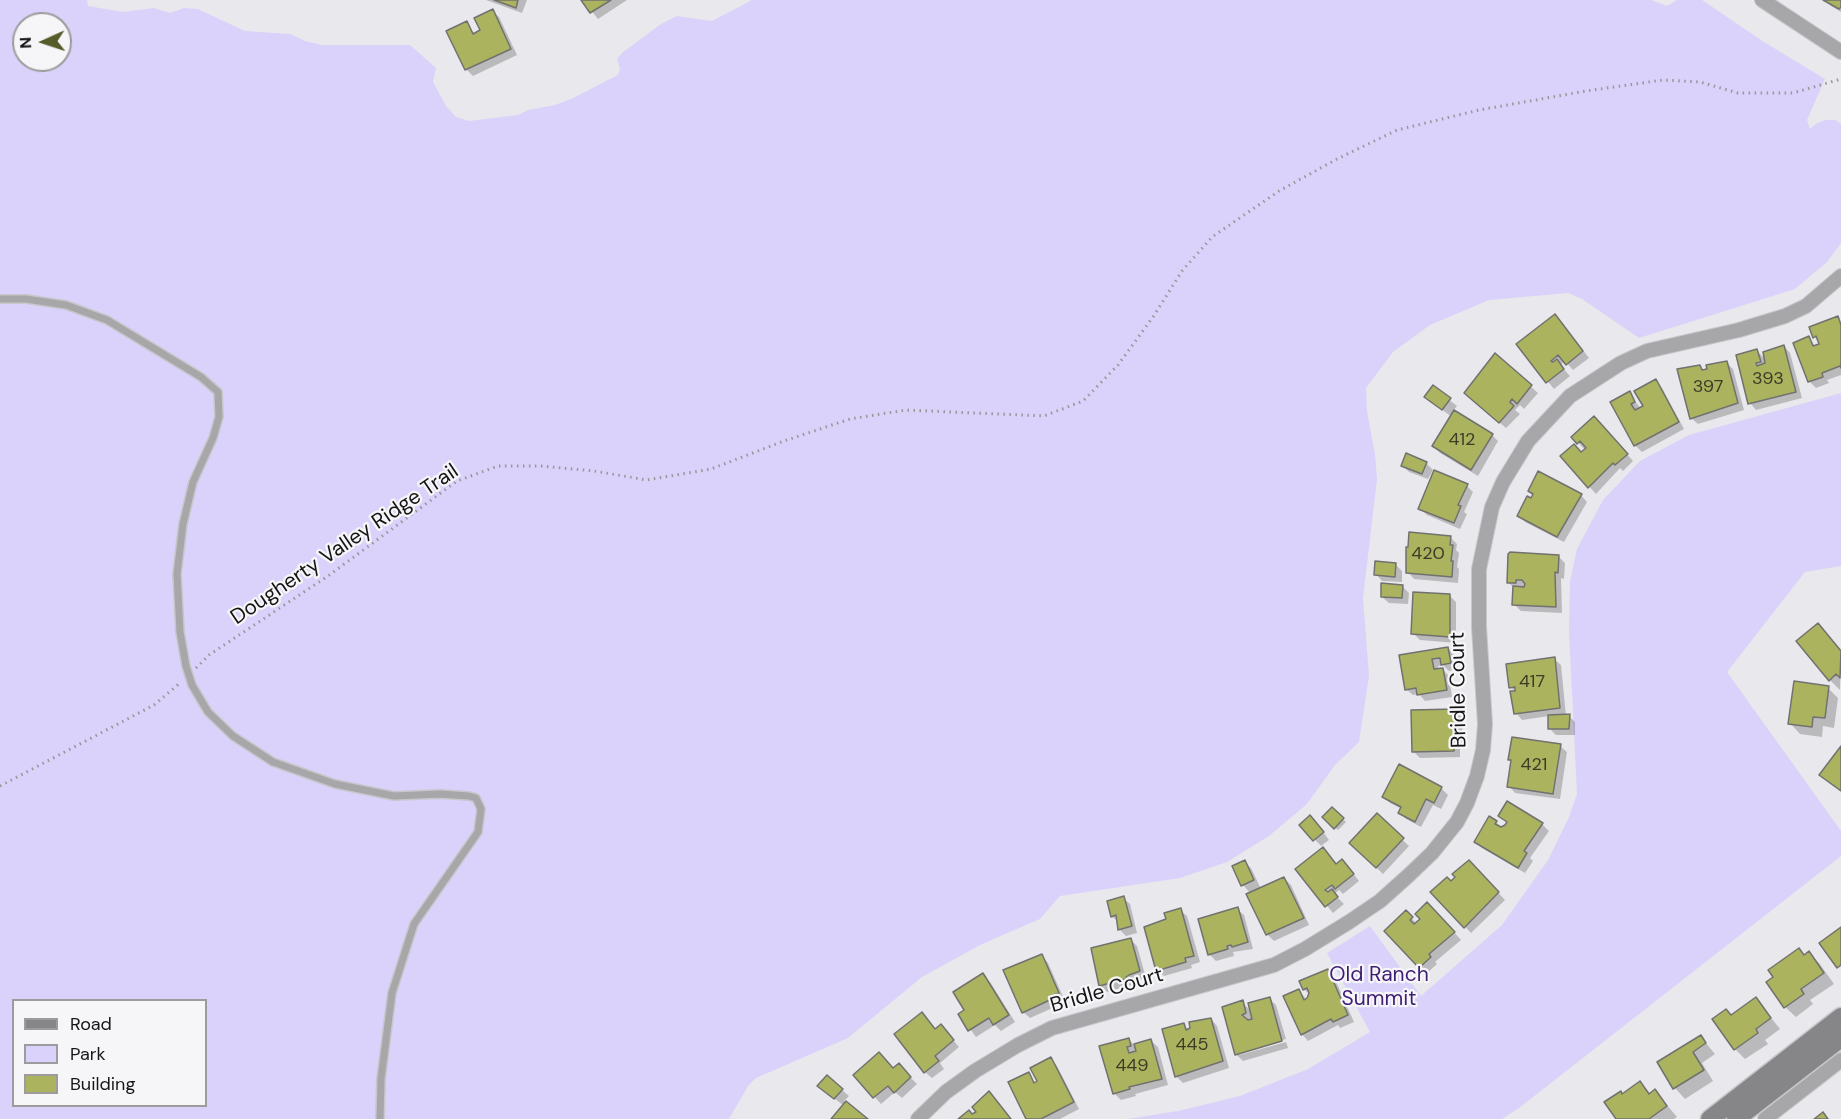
<!DOCTYPE html>
<style>
body{margin:0}
#map{position:relative;width:1841px;height:1119px;overflow:hidden;background:#e9e8ec;font-family:"DM Sans",sans-serif}
canvas{display:block}
.legend{position:absolute;left:12px;top:999px;width:195px;height:108px;box-sizing:border-box;background:#f6f6f9;border:2px solid #9c9c9e;margin:0;padding:8px 10px;list-style:none;font-size:18px;color:#161516}
.legend li{display:flex;align-items:center;gap:12px;height:30px}
.legend b{width:30px;border:2px solid #9c9c9e}
.north{position:absolute;left:12px;top:12px;width:60px;height:60px;box-sizing:border-box;background:#f6f6f9;border:2px solid #9c9c9e;border-radius:50%;rotate:267deg;font-size:16px;font-weight:700;line-height:24px;text-align:center;color:#161516}
.north::after{content:'';display:block;margin:auto;width:21px;height:27px;background:#575b29;clip-path:polygon(50% 0,100% 100%,50% 72%,0 100%)}
</style>
<div id="map">
<canvas width="1841" height="1119"></canvas>
<ul class="legend">
<li><b style="height:8px;background:#868688"></b>Road</li>
<li><b style="height:16px;background:#dad2fa"></b>Park</li>
<li><b style="height:16px;background:#acb35f"></b>Building</li>
</ul>
<div class="north">N</div>
</div>
<script>
const g = document.querySelector('canvas').getContext('2d');
g.lineJoin = 'round';
function fillPath(path, color) { g.fillStyle = color; g.fill(path, 'evenodd'); }
const shape = rows => new Path2D(rows.map(r => 'M' + r).join(''));
function stroke(path, color, width, dash) { g.strokeStyle = color; g.lineWidth = width; g.lineCap = dash ? 'butt' : 'round'; g.setLineDash(dash || []); g.stroke(path); }
function write(font, color, halo, rows, align = 'center') {
  g.font = font + ' "DM Sans",sans-serif'; g.lineWidth = 4.5; g.setLineDash([]); g.textBaseline = 'middle'; g.strokeStyle = halo; g.fillStyle = color; for (const [text, x, y, turn = 0] of rows) {
    g.save(); g.translate(x, y); g.rotate((+turn || 0) * Math.PI / 180); g.textAlign = isNaN(turn) ? turn : align; if (halo) g.strokeText(text, 0, 0); g.fillText(text, 0, 0); g.restore();
  }
}
fillPath(shape([
 [0,0,87,0,88,6,123,12,154,8,170,13,184,8,198,9,245,31,290,34,305,41,322,45,410,45,436,68,433,82,446,106,456,117,469,121,518,115,528,110,555,105,571,99,618,75,620,69,617,59,622,53,661,24,677,16,712,21,752,0,1651,0,1667,6,1677,0,1702,0,1764,42,1825,79,1807,120,1810,129,1817,123,1826,120,1836,120,1841,124,1841,243,1827,262,1795,289,1639,338,1582,299,1568,293,1489,300,1430,325,1393,352,1366,388,1367,411,1375,455,1377,479,1363,598,1369,676,1359,742,1335,765,1307,804,1269,836,1227,862,1180,878,1060,896,1040,919,980,945,922,977,848,1038,756,1078,748,1086,729,1119,0,1119],
 [24,24,60,24,60,60,24,60],
 [14,1000,206,1000,206,1106,14,1106],
 [1841,393,1841,566,1805,572,1727,672,1841,831,1841,856,1519,1108,1502,1119,1127,1119,1178,1111,1240,1096,1308,1069,1370,1032,1327,953,1370,926,1421,996,1502,925,1548,860,1569,817,1577,794,1569,631,1570,581,1577,549,1603,500,1640,461,1689,435]
]), '#dad2fa');
fillPath(shape([
 [486,0,527,0,522,13],
 [583,0,627,0,598,19],
 [1825,0,1841,0,1841,12,1831,6],
 [492,11,499,17,517,55,473,76,467,70,448,31,466,23,475,34,482,31],
 [1837,318,1841,322,1841,375,1827,380,1829,383,1816,388,1810,382,1795,344,1809,338,1816,347,1821,345,1815,337],
 [1561,322,1589,358,1573,370,1565,361,1560,365,1570,376,1554,389,1518,345],
 [1784,346,1790,353,1802,398,1756,410,1750,403,1757,351,1766,360],
 [1495,355,1538,393,1524,409,1520,405,1515,410,1520,414,1506,428,1472,399],
 [1727,363,1733,369,1744,410,1698,424,1691,418,1700,366,1705,371],
 [1656,381,1662,388,1684,429,1642,452,1635,445,1629,393,1641,409,1645,406],
 [1433,387,1457,406,1453,411,1492,435,1498,441,1478,476,1440,453,1434,446,1452,417,1433,403],
 [1601,424,1633,461,1623,471,1620,468,1596,494,1562,456,1581,454,1585,450,1573,437],
 [1426,463,1433,470,1428,479,1409,472,1403,466],
 [1467,486,1473,492,1464,512,1467,514,1460,529,1427,515,1420,508],
 [1530,491,1581,495,1587,502,1564,542,1525,522,1519,515,1534,495],
 [1450,537,1457,544,1456,550,1459,553,1457,567,1459,569,1458,583,1414,579,1408,572],
 [1559,557,1565,563,1564,579,1561,578,1562,613,1521,611,1514,604,1515,589,1508,582],
 [1396,565,1402,571,1402,582,1382,581,1376,574],
 [1402,586,1409,593,1408,604,1389,603,1382,597],
 [1449,595,1456,602,1456,643,1420,640,1413,633],
 [1818,625,1841,651,1840,690,1830,680],
 [1448,649,1454,655,1457,669,1449,671,1443,665,1438,666,1439,670,1442,669,1449,676,1452,697,1425,701,1419,694,1413,695,1406,689,1401,657],
 [1554,659,1561,665,1566,716,1569,716,1575,722,1575,735,1556,735,1549,728,1549,716,1522,720,1516,713,1516,692,1510,687],
 [1828,688,1838,698,1834,728,1823,726,1822,737,1800,734,1790,723],
 [1456,711,1462,718,1463,748,1460,748,1460,757,1420,758,1414,752],
 [1560,746,1567,752,1560,799,1515,793,1509,786,1512,762,1510,759],
 [1441,788,1448,795,1441,809,1433,805,1421,827,1406,819,1400,813,1402,809,1390,803,1383,796],
 [1507,803,1542,824,1549,831,1530,858,1533,861,1525,873,1482,848,1476,842,1496,822,1502,828,1508,824,1500,816],
 [1332,809,1346,822,1338,830,1324,817],
 [1377,815,1409,846,1383,874,1351,843],
 [1317,824,1329,840,1321,846,1301,825],
 [1245,862,1251,868,1261,889,1284,878,1291,885,1309,925,1274,941,1267,934,1248,895,1251,894,1243,885],
 [1469,862,1505,900,1471,933,1432,892,1452,883],
 [1337,865,1348,867,1359,881,1343,894,1339,890,1334,894,1344,904,1333,913,1297,869],
 [1123,898,1130,904,1137,933,1126,936,1119,929,1118,922,1112,916],
 [1237,909,1244,915,1253,949,1233,952,1234,956,1216,961,1209,954],
 [1180,910,1187,916,1200,962,1191,965,1192,968,1164,976,1157,970,1167,920],
 [1434,910,1461,940,1435,962,1437,964,1426,974,1386,931,1406,912,1417,924],
 [1130,939,1137,946,1146,978,1136,981,1131,983,1132,985,1107,992,1101,986,1093,949],
 [1799,950,1805,956,1809,953,1819,963,1834,984,1810,1000,1813,1004,1796,1017,1785,1007],
 [1042,956,1048,963,1064,999,1056,1003,1057,1006,1030,1018,1023,1012],
 [1327,971,1334,977,1354,1022,1340,1028,1338,1025,1308,1041,1302,1034,1299,991,1307,1000,1310,995,1304,989],
 [983,975,990,982,1015,1022,1001,1031,995,1025,976,1037,960,1015,966,1011],
 [1269,999,1276,1005,1286,1039,1239,1052,1239,1055,1286,1042,1288,1048,1243,1061,1236,1054,1242,1002,1252,1012],
 [1756,999,1780,1029,1765,1040,1768,1044,1745,1059,1735,1049,1714,1019,1732,1016],
 [922,1014,936,1030,941,1026,959,1047,940,1063,944,1069,932,1078,925,1072],
 [1211,1019,1217,1026,1229,1068,1183,1083,1176,1076,1184,1025,1189,1030],
 [1700,1036,1715,1054,1702,1063,1713,1081,1685,1099,1675,1088,1659,1062],
 [1128,1039,1134,1045,1151,1041,1158,1047,1168,1085,1135,1094,1136,1096,1121,1100,1114,1093],
 [1051,1059,1057,1066,1079,1109,1060,1119,1028,1119,1028,1074,1036,1084],
 [894,1070,905,1072,917,1084,902,1098,895,1092,881,1104,855,1075],
 [1640,1083,1651,1094,1655,1091,1677,1117,1674,1119,1618,1119,1623,1095],
 [819,1086,842,1090,849,1096,844,1101,866,1119,833,1119,844,1106]
]), '#0003');
const building = shape([
 [494,0,518,0,516,8,494,0],
 [581,0,611,0,590,13,581,0],
 [1823,0,1841,0,1841,7,1839,9,1823,0],
 [493,9,511,49,465,70,446,31,467,21,473,34,480,30,474,18,493,9],
 [1555,314,1583,351,1566,365,1558,355,1551,361,1553,362,1557,359,1564,369,1546,383,1516,344,1555,314],
 [1838,316,1841,325,1841,368,1840,366,1822,373,1823,377,1808,382,1793,343,1809,336,1813,346,1819,344,1816,336,1813,338,1809,327,1838,316],
 [1784,345,1796,392,1748,404,1736,355,1757,349,1761,362,1756,363,1757,366,1765,363,1763,352,1784,345],
 [1495,353,1532,385,1517,404,1512,399,1510,402,1514,406,1499,423,1464,393,1495,353],
 [1727,361,1738,403,1690,419,1677,369,1700,365,1702,370,1707,369,1706,365,1727,361],
 [1656,379,1679,422,1634,446,1610,402,1630,391,1635,402,1631,404,1635,410,1643,406,1634,391,1656,379],
 [1433,385,1451,398,1442,410,1424,397,1433,385],
 [1454,410,1493,434,1471,470,1432,446,1454,410],
 [1594,416,1628,454,1615,465,1613,463,1588,488,1560,456,1574,444,1581,452,1586,448,1580,441,1577,444,1571,437,1594,416],
 [1406,453,1427,462,1422,474,1401,466,1406,453],
 [1434,470,1468,484,1458,505,1461,506,1454,523,1418,509,1434,470],
 [1538,471,1582,494,1557,537,1517,516,1527,496,1531,498,1533,494,1528,491,1538,471],
 [1409,532,1451,536,1450,545,1453,545,1451,561,1453,561,1452,577,1406,573,1406,547,1408,547,1409,532],
 [1510,552,1559,555,1558,573,1555,572,1556,607,1512,605,1513,586,1524,587,1525,584,1522,580,1516,580,1516,583,1507,583,1508,554,1510,552],
 [1375,561,1396,563,1395,577,1374,575,1375,561],
 [1381,583,1403,585,1402,598,1381,597,1381,583],
 [1413,592,1450,594,1450,637,1411,634,1413,592],
 [1818,623,1841,651,1840,678,1836,674,1829,681,1796,641,1818,623],
 [1448,647,1451,663,1441,665,1440,658,1432,659,1434,669,1443,668,1447,690,1417,695,1416,688,1405,690,1399,655,1448,647],
 [1555,657,1560,708,1514,714,1510,691,1515,691,1515,687,1509,688,1506,664,1555,657],
 [1794,681,1829,686,1825,718,1813,717,1812,727,1788,724,1794,681],
 [1456,709,1457,742,1454,742,1454,751,1412,752,1411,710,1456,709],
 [1570,714,1569,729,1548,729,1548,715,1570,714],
 [1512,737,1561,744,1553,794,1507,787,1511,760,1508,760,1512,737],
 [1841,746,1841,791,1819,775,1841,746],
 [1399,764,1442,787,1434,803,1426,799,1415,822,1398,813,1401,807,1382,797,1399,764],
 [1507,801,1543,823,1524,851,1527,853,1518,868,1474,842,1489,816,1497,821,1495,824,1501,827,1505,825,1507,822,1498,816,1507,801],
 [1332,807,1344,818,1334,829,1322,817,1332,807],
 [1377,813,1404,838,1376,868,1349,843,1377,813],
 [1310,815,1324,832,1313,841,1299,825,1310,815],
 [1323,847,1336,864,1342,859,1354,874,1335,889,1332,885,1325,890,1328,892,1332,889,1338,897,1325,907,1295,869,1323,847],
 [1245,860,1254,880,1241,886,1232,866,1245,860],
 [1469,860,1499,892,1464,928,1430,892,1447,877,1451,881,1455,877,1452,874,1469,860],
 [1284,877,1304,918,1266,935,1246,894,1284,877],
 [1124,896,1132,926,1118,930,1116,915,1111,917,1107,901,1124,896],
 [1427,902,1455,932,1429,954,1431,957,1419,968,1384,931,1406,910,1413,917,1410,920,1414,924,1420,919,1415,914,1427,902],
 [1238,907,1248,942,1232,947,1231,945,1227,946,1228,949,1208,955,1198,919,1238,907],
 [1181,908,1194,956,1185,958,1186,962,1156,971,1144,927,1166,919,1164,913,1181,908],
 [1841,927,1841,965,1837,968,1819,943,1841,927],
 [1131,938,1140,971,1129,975,1126,977,1126,979,1099,986,1091,948,1131,938],
 [1799,948,1804,955,1809,951,1824,973,1801,989,1804,994,1784,1008,1766,982,1773,977,1768,970,1799,948],
 [1042,954,1059,993,1050,996,1052,999,1022,1013,1003,970,1042,954],
 [1328,969,1348,1015,1333,1022,1331,1019,1301,1035,1283,996,1299,989,1304,1000,1307,998,1309,993,1307,988,1303,990,1299,981,1328,969],
 [983,973,1009,1015,993,1025,989,1018,968,1031,958,1014,964,1010,953,992,983,973],
 [1270,997,1282,1041,1235,1055,1222,1007,1243,1000,1246,1013,1242,1015,1248,1020,1252,1019,1248,1003,1270,997],
 [1756,997,1771,1018,1756,1029,1758,1033,1734,1050,1712,1019,1726,1009,1731,1015,1756,997],
 [922,1012,935,1029,941,1024,954,1040,935,1056,939,1061,924,1073,894,1034,922,1012],
 [1211,1018,1223,1061,1175,1077,1162,1029,1184,1023,1186,1030,1190,1028,1189,1022,1211,1018],
 [1701,1035,1706,1043,1693,1052,1704,1070,1673,1089,1657,1062,1701,1035],
 [1129,1038,1131,1046,1127,1047,1129,1053,1136,1051,1134,1044,1151,1039,1162,1079,1129,1087,1130,1089,1113,1094,1099,1046,1129,1038],
 [879,1052,893,1068,899,1063,911,1077,894,1093,888,1086,873,1098,853,1075,879,1052],
 [1051,1057,1074,1102,1041,1119,1026,1119,1008,1082,1029,1072,1034,1083,1037,1081,1030,1068,1051,1057],
 [827,1075,843,1089,834,1099,817,1086,827,1075],
 [1640,1081,1649,1094,1655,1089,1667,1106,1649,1119,1616,1119,1604,1102,1621,1091,1622,1094,1640,1081],
 [989,1091,1011,1119,958,1119,969,1110,972,1114,976,1112,972,1107,989,1091],
 [846,1101,868,1119,831,1119,846,1101],
 [1823,1112,1828,1119,1814,1119,1823,1112]
]);
fillPath(building, '#acb35f');
stroke(building, '#71726f', 1.5);
const service = shape([
 [0,299,26,299,66,305,107,320,201,377,218,392,219,417,213,438,193,482,183,524,177,574,180,632,186,666,192,685,208,712,233,736,273,762,335,784,394,796,440,794,469,796,476,798,481,809,478,832,414,924,392,993,381,1079,380,1119]
]);
const minor = shape([
 [1762,0,1841,52],
 [918,1119,946,1092,975,1071,1018,1045,1052,1028,1274,965,1305,949,1349,922,1380,901,1409,875,1432,853,1457,822,1467,803,1477,776,1483,750,1485,724,1479,627,1479,569,1492,507,1503,482,1528,441,1570,396,1621,363,1647,351,1739,330,1785,316,1806,306,1841,276],
 [1765,1119,1841,1060]
]);
const secondary = shape([
 [1710,1119,1841,1017],
 [1736,1119,1841,1038]
]);
stroke(service, '#c7c6ca', 10);
stroke(minor, '#c7c6ca', 16);
stroke(secondary, '#c7c6ca', 21);
stroke(shape([
 [196,668,209,655,328,576,457,481,498,466,541,466,594,471,647,480,711,469,784,441,850,419,906,410,1044,416,1083,401,1118,365,1153,317,1182,271,1212,237,1279,191,1337,159,1397,130,1479,110,1586,91,1663,80,1700,82,1738,93,1793,93,1841,79],
 [0,786,154,705,180,683]
]), '#98979a', 3, [1.5, 4.5]);
stroke(service, '#a7a6a8', 7);
stroke(minor, '#a7a6a8', 14);
stroke(secondary, '#868688', 18);
write('18px', '#3c3c28', null, [
 ["393",1768,379],
 ["397",1708,387],
 ["412",1462,440],
 ["420",1428,554],
 ["417",1532,682],
 ["421",1534,765],
 ["445",1192,1045],
 ["449",1132,1066]
]);
write('21px', '#161516', '#f6f6f9', [
 ["Dougherty Valley Ridge Trail",345,545,-34],
 ["Bridle Court",1459,690,-91],
 ["Bridle Court",1107,991,-16]
]);
write('21px', '#3e1d74', '#f6f6f9', [
 ["Old Ranch",1379,975],
 ["Summit",1379,999]
]);
</script>
